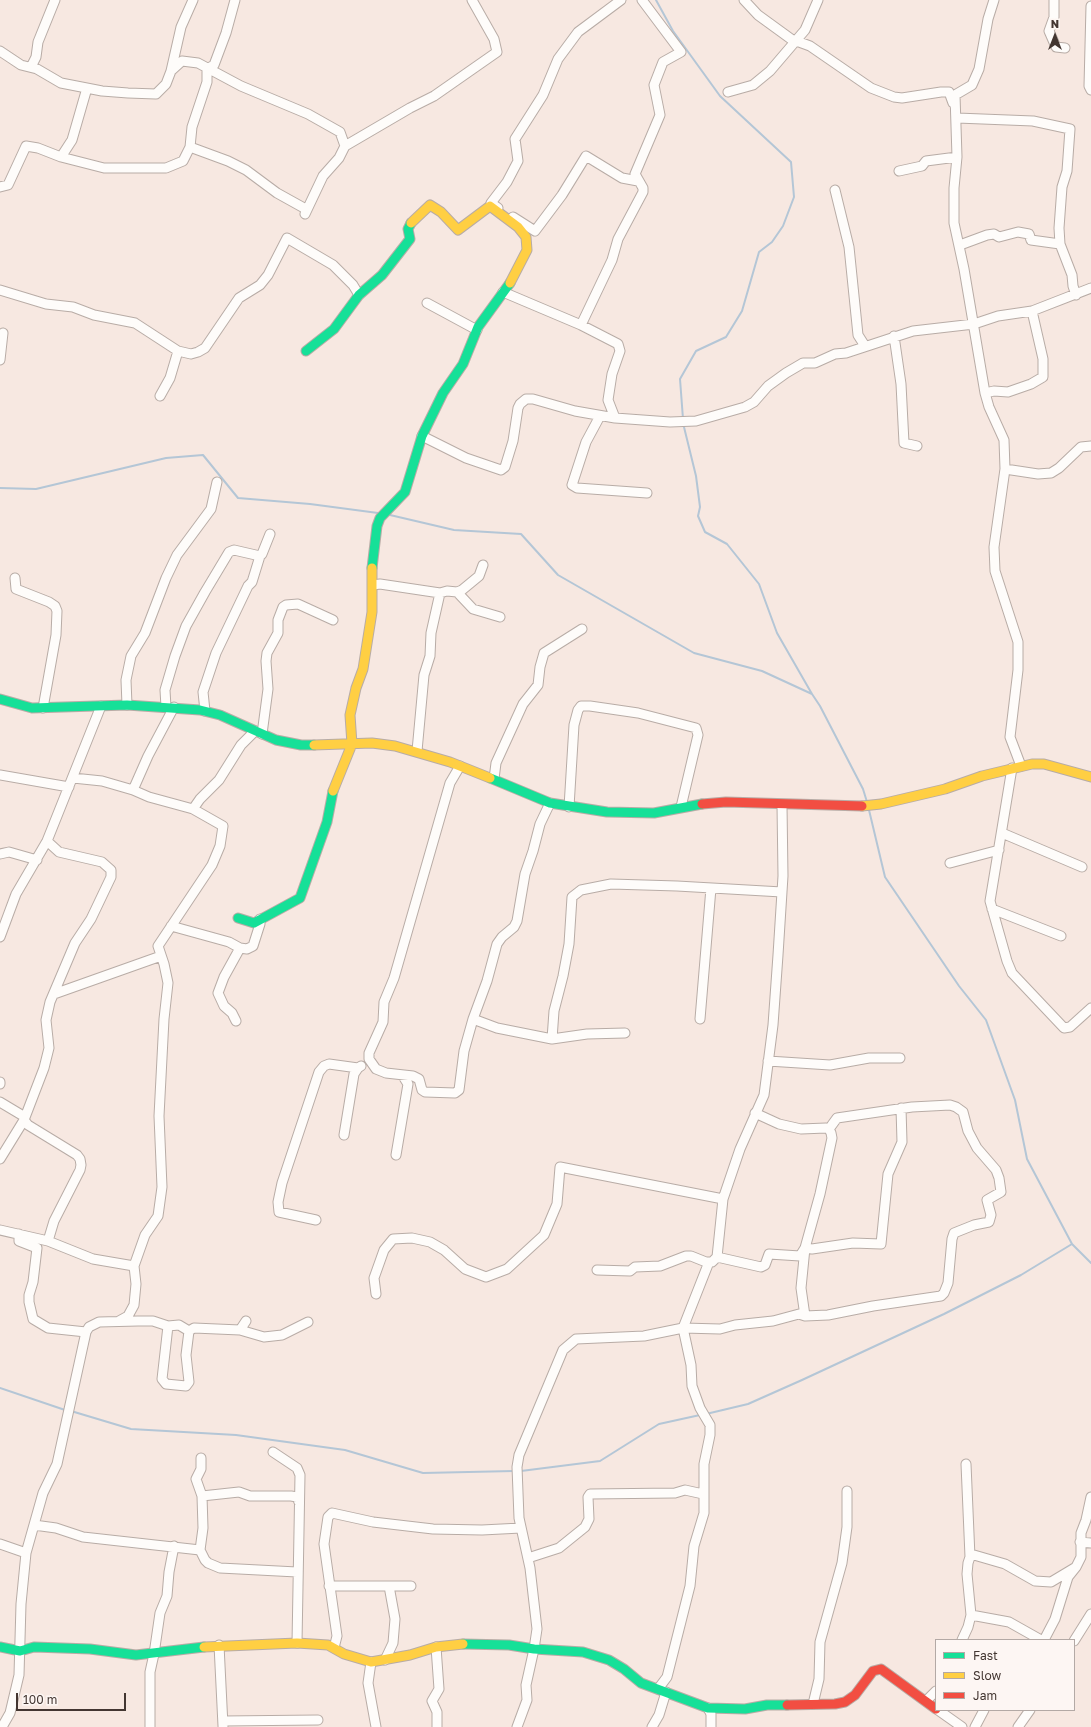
<!DOCTYPE html>
<style>
body{margin:0}
#map{position:relative;width:1091px;height:1727px;overflow:hidden;background:#f7e8e1;font-family:"Golos Text",sans-serif}
canvas{display:block}
.legend{position:absolute;left:935px;top:1639px;width:140px;height:72px;box-sizing:border-box;background:#fdf6f3;border:1px solid #b3a9a5;margin:0;padding:5px 7px;list-style:none;font-size:12px;color:#433631}
.legend li{display:flex;align-items:center;gap:8px;height:20px}
.legend b{width:20px;border:1px solid #b3a9a5}
.north{position:absolute;left:1035px;top:16px;width:40px;height:40px;-webkit-text-stroke:3px #fdf6f3;paint-order:stroke;rotate:0deg;font-size:11px;font-weight:700;line-height:16px;text-align:center;color:#433631}
.north::after{content:'';display:block;margin:auto;width:14px;height:18px;background:#433631;clip-path:polygon(50% 0,100% 100%,50% 72%,0 100%)}
.scale{position:absolute;left:16px;top:1693px;width:110px;height:18px;box-sizing:border-box;border:2px solid #433631;border-top:0;padding-left:5px;font-size:12px;line-height:14px;white-space:nowrap;color:#433631;-webkit-text-stroke:3px #fdf6f3;paint-order:stroke}
</style>
<div id="map">
<canvas width="1091" height="1727"></canvas>
<ul class="legend">
<li><b style="height:5px;background:#16e098"></b>Fast</li>
<li><b style="height:5px;background:#ffcf43"></b>Slow</li>
<li><b style="height:5px;background:#f24e42"></b>Jam</li>
</ul>
<div class="north">N</div>
<div class="scale">100 m</div>
</div>
<script>
const g = document.querySelector('canvas').getContext('2d');
g.lineJoin = 'round';
const shape = rows => new Path2D(rows.map(r => 'M' + r).join(''));
function stroke(path, color, width, dash) { g.strokeStyle = color; g.lineWidth = width; g.lineCap = dash ? 'butt' : 'round'; g.setLineDash(dash || []); g.stroke(path); }
stroke(shape([
 [656,0,673,31,720,96,791,162,794,197,783,226,772,242,759,252,742,311,726,337,696,351,680,379,683,419],
 [683,423,696,476,700,507,698,516,705,532,727,544,759,584,777,633,812,694],
 [0,488,36,489,166,458,203,455,238,498,310,504,378,513],
 [390,515,454,530,521,534,558,575,694,653,762,671,812,694,820,706,863,789,867,802],
 [869,810,885,877,959,986,986,1020,1015,1100,1027,1159,1072,1244,1091,1263],
 [0,1388,65,1410],
 [71,1411,131,1429,236,1435,345,1450,423,1473,514,1471],
 [706,1414,748,1404,802,1380,944,1314,1021,1275,1072,1244],
 [521,1471,600,1461,659,1424,700,1415]
]), '#b4c6d6', 2);
const street = shape([
 [235,0,226,33,214,65,207,69,207,82,192,127,190,147,228,161,246,170,277,193,304,208],
 [744,0,758,15,791,39,810,46,871,88,894,97,902,98,941,92,949,92,953,103],
 [994,0,988,19,979,69,972,85,955,95,957,157,954,188,954,223,964,269,985,393,989,407,1004,440,1005,469,994,547,995,571,1018,642,1018,670,1010,737,1021,766],
 [1054,0,1054,17,1049,31,1056,47,1065,48],
 [1091,6,1089,86,1091,90],
 [0,51,21,65,37,69,61,83,102,91,128,93,156,94,166,84,171,71,182,61,198,63,241,86,308,114,340,132,345,146,339,158,323,176,305,214],
 [31,67,36,57,38,42,55,0],
 [171,71,181,27,193,0],
 [728,92,753,85,770,71,805,30,818,0],
 [957,118,1033,121,1070,129,1067,171,1062,187,1059,228,1060,244,1072,275,1073,286,1076,295],
 [345,146,410,108,434,96,497,52,494,39,472,0],
 [61,157,72,140,87,88],
 [899,171,922,166,926,161,957,157],
 [0,187,8,185,26,146,38,148,61,157,104,168,166,168,183,161,190,147],
 [835,190,849,247,858,335,865,346],
 [498,208,491,203,507,182,518,161,515,139,543,95,558,59,578,32,621,0],
 [513,217,535,231,562,195,586,156,622,178,638,181],
 [960,245,987,235,994,234,999,237,1018,232,1029,234,1031,240,1060,244],
 [0,290,46,304,73,307,94,315,135,323,178,351,191,354,198,352,205,348,239,298,260,285,268,275,287,238,333,265,353,285,359,295],
 [503,292,581,325,618,344,620,351,612,374,608,400,615,418],
 [427,303,477,330],
 [581,325,612,260,618,239,643,192,643,188,635,174,660,115,654,85,663,62,681,52,642,0],
 [894,336,901,384,904,443,917,446],
 [0,360,3,333],
 [985,393,994,391,1008,392,1031,384,1043,377,1043,359,1032,311],
 [160,396,170,378,178,351],
 [600,416,586,442,572,485,577,488,647,493],
 [422,436,466,458,501,470,505,467,513,441,518,408,520,404,526,399,533,399,575,411,615,418,670,422,696,421,745,407,754,402,768,386,786,373,803,363,815,363,835,354,846,353,913,331,974,324,998,316,1032,311,1091,288],
 [1005,469,1038,474,1051,473,1059,468,1081,447,1091,446],
 [15,578,16,589,49,602,55,606,57,611,56,635,43,708],
 [373,585,380,584,440,593,447,591,457,592,462,590,479,576,483,565],
 [457,592,473,609,500,617],
 [127,705,126,680,131,656,145,633,166,578,177,555,211,509,217,482],
 [166,707,165,690,175,656,186,626,205,592,229,552,234,550,260,556,262,554,270,534],
 [205,711,203,692,216,653,248,586,252,582,260,556],
 [262,734,268,689,266,661,267,653,278,633,278,620,283,607,286,605,298,604,333,620],
 [417,751,424,675,430,656,431,633,440,593],
 [460,766,450,783,394,978,384,1002,383,1022,369,1053,369,1059,376,1069,386,1073,413,1076,419,1079,422,1090,425,1092,455,1093,459,1090,464,1051,473,1019,487,981,497,944,502,937,514,927,517,921,525,874,533,851,540,824,550,803],
 [1012,768,990,901,1007,961,1012,973,1064,1028,1070,1027,1091,1008],
 [0,775,69,787],
 [73,778,102,781,133,790,149,797,193,809,223,826,220,846,212,865,158,946,164,964,168,983,164,1019,159,1116,162,1187,158,1216,145,1235,134,1266,136,1284,134,1305,128,1316,119,1321],
 [494,779,496,763,523,704,538,685,540,667,544,653,582,629],
 [133,790,148,756,174,707],
 [569,807,574,725,578,710,581,706,590,706,638,713,696,728,698,735,681,807],
 [193,809,200,799,219,780,241,745,255,731],
 [1002,833,1082,867],
 [47,841,59,852,102,862,111,870,111,877,91,919,75,943,50,1002,46,1020,49,1048,44,1068,24,1120,28,1125,77,1155,80,1159,81,1165,80,1170,54,1221,48,1241],
 [0,854,9,852,37,860],
 [950,863,999,850],
 [992,909,1061,936],
 [171,926,229,942,240,948,247,949,253,946,260,924,260,919],
 [0,937,16,894,47,841,101,706],
 [54,994,161,956],
 [473,1019,497,1028,552,1039,587,1034,625,1033],
 [700,1019,711,888],
 [236,1021,232,1013,224,1006,218,993,224,977,240,948],
 [552,1039,554,1011,563,976,569,944,572,897,581,890,611,884,677,886,782,892],
 [768,1061,830,1065,869,1058,900,1058],
 [0,1082,0,1084],
 [0,1102,25,1117],
 [344,1135,354,1074,358,1068,361,1066],
 [396,1155,408,1084,403,1076],
 [0,1159,24,1120],
 [316,1220,279,1212,278,1202,282,1183,319,1072,324,1066,329,1064,358,1068],
 [0,1230,48,1241,93,1259,134,1266],
 [19,1234,19,1241,37,1248,33,1282,29,1295,29,1302,33,1319,48,1328,86,1332],
 [805,1248,812,1249,853,1243,881,1244,888,1174,902,1142,901,1108],
 [717,1257,761,1267,765,1265,769,1254,800,1256,805,1248],
 [597,1270,630,1271,635,1267,660,1266,686,1256,691,1256,706,1262,712,1262,717,1257,723,1199,740,1149,764,1095,773,1025,778,955,783,876,782,805],
 [376,1294,374,1278,384,1250,393,1239,412,1238,430,1242,444,1250,465,1269,486,1277,507,1269,544,1235,557,1204,560,1167,723,1199],
 [805,1316,828,1315,873,1306,941,1296,944,1293,948,1283,952,1239,954,1233,974,1225,989,1222,991,1215,987,1200,1001,1192,999,1178,996,1170,977,1148,968,1131,963,1112,956,1107,950,1105,912,1107,837,1118,829,1129],
 [168,1326,162,1379,166,1384,186,1386,189,1382,186,1355,189,1331],
 [240,1330,264,1337,282,1335,308,1322],
 [189,1331,194,1328,240,1330,246,1321],
 [273,1452,297,1468,300,1475,297,1643],
 [201,1458,201,1469,196,1479,202,1496,203,1528,200,1550,205,1560,208,1563,220,1568,297,1572],
 [966,1464,970,1557],
 [202,1496,239,1492,250,1496,291,1496,297,1497,299,1502],
 [34,1525,56,1528,83,1537,200,1550],
 [1080,1542,1091,1543],
 [0,1544,26,1553],
 [528,1558,559,1548,585,1527,589,1519,588,1497,590,1494,675,1493,685,1490,703,1494],
 [329,1586,389,1586,395,1619,393,1643,385,1660],
 [389,1586,411,1586],
 [971,1615,1009,1622,1041,1640],
 [962,1640,968,1627,971,1615,967,1574,968,1563,970,1557,974,1555,1005,1564,1035,1581,1051,1582,1076,1567],
 [1044,1640,1055,1619,1068,1577,1076,1567,1081,1557,1081,1533,1086,1520,1091,1497],
 [1074,1641,1091,1614],
 [219,1645,223,1726],
 [436,1647,439,1689,432,1701,437,1712,437,1727],
 [334,1648,337,1636,324,1544,328,1517,332,1513,373,1522,433,1529,482,1530,521,1528],
 [371,1662,368,1683,376,1727],
 [658,1689,667,1677,690,1586,694,1546,704,1513,704,1464,710,1435,710,1425,700,1408,692,1386,691,1365,683,1328,709,1262],
 [926,1701,936,1691],
 [813,1704,819,1679,820,1642,842,1563,847,1527,847,1491],
 [708,1708,711,1714,711,1727],
 [938,1710,962,1727],
 [223,1721,318,1720],
 [2,1727,10,1713,19,1675,21,1604,26,1553,43,1493,57,1464,86,1332,89,1327,99,1322,138,1321,153,1321,168,1326,179,1325,189,1331],
 [150,1727,150,1672,154,1654,160,1613,167,1596,169,1572,174,1546],
 [517,1727,527,1700,526,1685,534,1649,537,1629,530,1568,519,1518,517,1467,519,1455,563,1350,576,1339,644,1336,683,1328,720,1329,735,1325,773,1321,799,1314,805,1316,801,1288,805,1248,820,1194,832,1138,831,1133,829,1129,826,1128,801,1129,779,1124,755,1113],
 [652,1727,659,1715,666,1692],
 [975,1727,984,1710],
 [1018,1727,1030,1710]
]);
const fast = shape([
 [306,351,334,329,359,295,382,275,410,239,408,229,411,223],
 [372,568,377,526,380,518,405,492,422,436,443,393,463,364,478,327,510,283],
 [0,699,32,708,127,705,200,710,220,715,276,740,301,745,314,745],
 [490,778,550,803,607,812,654,813,702,804],
 [238,918,254,923,300,898,327,822,333,791],
 [463,1644,509,1645,534,1649,583,1652,609,1660,624,1669,641,1683,708,1708,745,1709,767,1705,787,1705],
 [0,1647,20,1651,34,1647,90,1649,136,1655,204,1647]
]);
const slow = shape([
 [411,223,430,205,441,212,458,230,490,206,518,227,526,237,527,250,510,283],
 [314,745,372,743,395,746,450,762,490,778],
 [333,791,352,744,350,715,356,688,363,669,372,612,372,568],
 [862,806,881,804,945,789,982,776,1032,764,1044,764,1091,777],
 [204,1647,297,1643,328,1645,344,1654,371,1662,410,1655,436,1647,463,1644]
]);
const jam = shape([
 [702,804,726,802,862,806],
 [787,1705,835,1704,845,1702,855,1695,873,1671,881,1669,936,1709]
]);
stroke(street, '#b8aca6', 11);
stroke(fast, '#b8aca6', 11);
stroke(slow, '#b8aca6', 11);
stroke(jam, '#b8aca6', 11);
stroke(street, '#fefcfa', 9);
stroke(fast, '#16e098', 9);
stroke(slow, '#ffcf43', 9);
stroke(jam, '#f24e42', 9);
</script>
